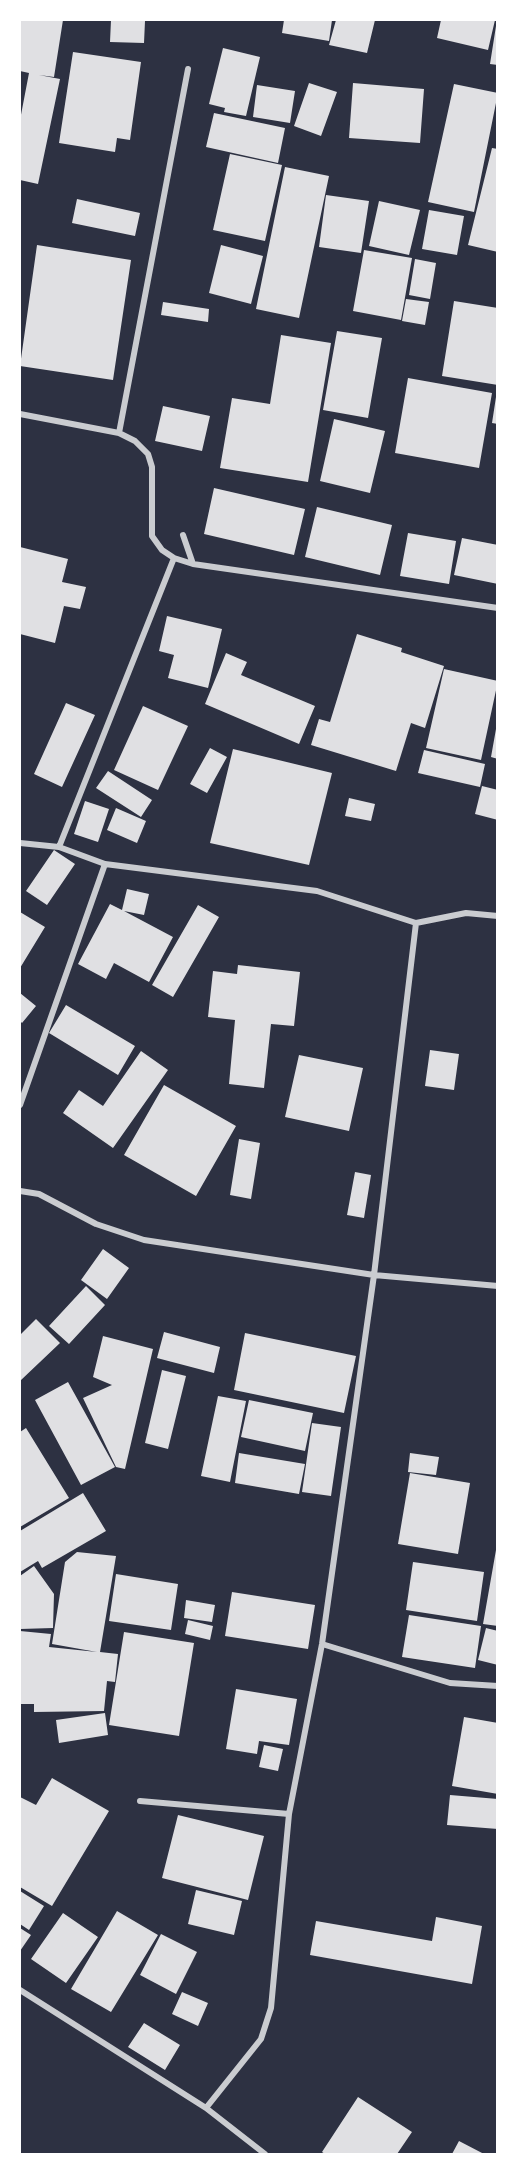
<!DOCTYPE html>
<style>
body{margin:0}
#map{position:relative;width:517px;height:2174px;overflow:hidden;background:#2d3142;font-family:Mulish,sans-serif}
canvas{display:block}
.frame{position:absolute;inset:0;border:21px solid #fff;pointer-events:none}
</style>
<div id="map">
<canvas width="517" height="2174"></canvas>
<div class="frame"></div>
</div>
<script>
const g = document.querySelector('canvas').getContext('2d');
g.lineJoin = 'round';
function fillPath(path, color) { g.fillStyle = color; g.fill(path, 'evenodd'); }
const shape = rows => new Path2D(rows.map(r => 'M' + r).join(''));
function stroke(path, color, width, dash) { g.strokeStyle = color; g.lineWidth = width; g.lineCap = dash ? 'butt' : 'round'; g.setLineDash(dash || []); g.stroke(path); }
fillPath(shape([
 [20,20,63,20,54,77,39,75,60,79,38,184,20,180,20,120,29,73,20,71],
 [111,20,145,21,144,43,110,42],
 [284,20,332,20,329,41,282,33],
 [336,20,375,20,367,53,329,45],
 [441,20,495,20,488,50,437,38],
 [496,26,498,27,498,65,490,64],
 [223,48,260,57,246,116,224,112,225,108,209,104],
 [73,52,141,62,130,140,117,138,115,152,59,143],
 [309,83,337,92,321,136,294,126],
 [353,83,424,89,420,143,349,138],
 [454,84,498,93,474,212,428,202],
 [257,85,295,91,290,123,253,117],
 [214,113,285,128,278,163,206,147],
 [492,148,498,149,498,252,468,245],
 [230,154,282,165,265,241,213,230],
 [285,167,329,176,299,318,256,309],
 [326,195,369,201,361,253,319,247],
 [77,199,140,213,135,236,72,223],
 [379,201,420,210,409,255,369,246],
 [429,210,464,216,457,255,422,249],
 [37,245,131,260,113,380,20,366],
 [221,245,263,256,251,304,209,293],
 [364,250,412,258,401,320,353,311],
 [415,259,436,263,430,299,409,295],
 [406,299,429,302,425,325,402,321],
 [454,301,498,308,498,385,442,376],
 [163,302,209,309,208,322,161,315],
 [337,331,382,338,368,418,323,410],
 [281,335,331,343,308,482,220,468,232,398,270,404],
 [408,378,492,393,479,468,395,453],
 [496,397,498,397,498,424,492,423],
 [163,406,210,416,202,451,155,441],
 [334,419,385,431,370,493,320,481],
 [214,488,305,509,294,555,204,534],
 [317,507,392,525,380,575,305,557],
 [408,533,456,541,449,584,400,576],
 [462,538,498,545,498,584,454,575],
 [20,547,68,559,62,582,86,587,80,609,64,606,55,643,20,634],
 [167,616,222,629,208,688,168,678,174,655,159,651],
 [357,634,402,648,401,652,444,666,425,728,411,723,396,771,311,745,319,719,330,722],
 [226,653,247,662,241,675,315,706,299,744,205,704],
 [444,669,498,681,481,760,426,748],
 [66,703,95,715,62,787,34,774],
 [143,706,188,726,158,790,114,770],
 [496,729,498,729,498,759,491,757],
 [210,748,227,757,207,793,190,784],
 [233,749,332,773,309,865,210,843],
 [424,750,485,764,480,787,418,773],
 [108,771,152,800,141,817,96,788],
 [482,786,498,790,498,820,475,814],
 [349,798,375,804,371,821,345,816],
 [85,801,109,809,98,842,74,834],
 [116,808,146,821,137,843,107,830],
 [54,850,75,864,47,905,26,891],
 [127,889,149,894,144,915,124,911,173,937,149,982,114,963,106,979,78,964,110,904,122,910],
 [198,905,219,917,173,997,152,985],
 [20,912,45,927,20,968],
 [238,965,300,972,294,1026,271,1024,264,1088,229,1084,235,1020,208,1017,213,971,237,974],
 [20,993,36,1006,22,1023,20,1021],
 [66,1005,135,1046,118,1075,49,1033],
 [430,1050,459,1054,454,1090,425,1086],
 [141,1051,168,1070,113,1148,63,1113,79,1090,103,1106],
 [299,1055,363,1068,349,1131,285,1117],
 [164,1085,236,1126,196,1196,124,1155],
 [239,1139,260,1143,251,1199,230,1195],
 [355,1172,371,1175,364,1218,347,1215],
 [103,1249,129,1268,107,1299,81,1280],
 [86,1286,105,1305,69,1344,49,1326],
 [36,1319,60,1343,20,1381,20,1335],
 [164,1332,220,1347,214,1373,157,1358],
 [245,1333,356,1356,344,1413,234,1390],
 [103,1336,153,1349,125,1469,116,1467,83,1398,112,1385,93,1377],
 [162,1370,186,1376,168,1449,145,1443],
 [68,1382,115,1467,81,1485,35,1400],
 [218,1396,246,1401,230,1482,201,1476],
 [249,1400,313,1413,305,1451,241,1437],
 [312,1423,341,1427,331,1496,302,1492],
 [26,1428,69,1498,20,1527,20,1432],
 [239,1453,305,1464,299,1494,235,1483],
 [410,1453,439,1457,436,1475,408,1472],
 [410,1473,470,1483,458,1554,398,1544],
 [83,1493,106,1531,42,1568,38,1561,20,1572,20,1531],
 [496,1550,498,1551,498,1626,483,1624],
 [77,1552,116,1556,100,1652,118,1654,115,1682,107,1681,104,1711,34,1712,34,1704,20,1704,20,1631,51,1634,49,1647,97,1652,52,1644,65,1562],
 [413,1562,484,1572,477,1621,406,1610],
 [34,1566,54,1594,53,1628,20,1629,20,1576],
 [116,1574,178,1584,171,1630,109,1621],
 [232,1592,315,1605,308,1649,225,1636],
 [186,1600,215,1605,212,1622,184,1618],
 [409,1615,481,1626,475,1668,402,1657],
 [188,1620,213,1626,210,1640,185,1634],
 [486,1628,498,1631,498,1665,478,1660],
 [124,1632,194,1643,179,1736,109,1725],
 [236,1689,297,1699,289,1745,259,1741,257,1754,226,1749],
 [105,1713,108,1735,59,1743,56,1720],
 [464,1717,498,1723,498,1794,452,1786],
 [264,1745,283,1749,278,1771,259,1767],
 [52,1778,109,1811,52,1906,20,1887,20,1797,36,1805],
 [450,1795,498,1799,498,1829,447,1825],
 [178,1815,264,1836,248,1900,162,1878],
 [196,1890,242,1901,234,1935,188,1924],
 [20,1891,44,1906,29,1930,20,1924],
 [117,1911,158,1935,111,2012,71,1989],
 [63,1913,98,1937,66,1983,31,1959],
 [436,1917,482,1926,472,1984,310,1955,316,1921,432,1941],
 [20,1928,31,1935,20,1951],
 [161,1934,197,1952,176,1994,140,1975],
 [182,1992,208,2003,198,2026,172,2014],
 [144,2023,180,2045,165,2070,128,2047],
 [358,2097,412,2132,397,2154,325,2154,322,2152],
 [459,2141,484,2154,452,2154]
]), '#e0e0e3');
stroke(shape([
 [20,414,119,433,135,441,148,454,152,467,152,536,162,550,174,558,193,564,498,608],
 [119,433,188,69],
 [183,535,193,564],
 [20,843,59,847,105,864,317,891,416,923,466,913,498,916],
 [59,847,174,558],
 [20,1105,105,864],
 [20,1191,39,1194,96,1224,144,1240,374,1275,498,1286],
 [322,1644,450,1683,498,1686],
 [140,1801,289,1814],
 [20,1990,206,2108,265,2154],
 [206,2108,261,2039,271,2008,289,1814,322,1644,374,1275,416,923]
]), '#caccd0', 6);
</script>
